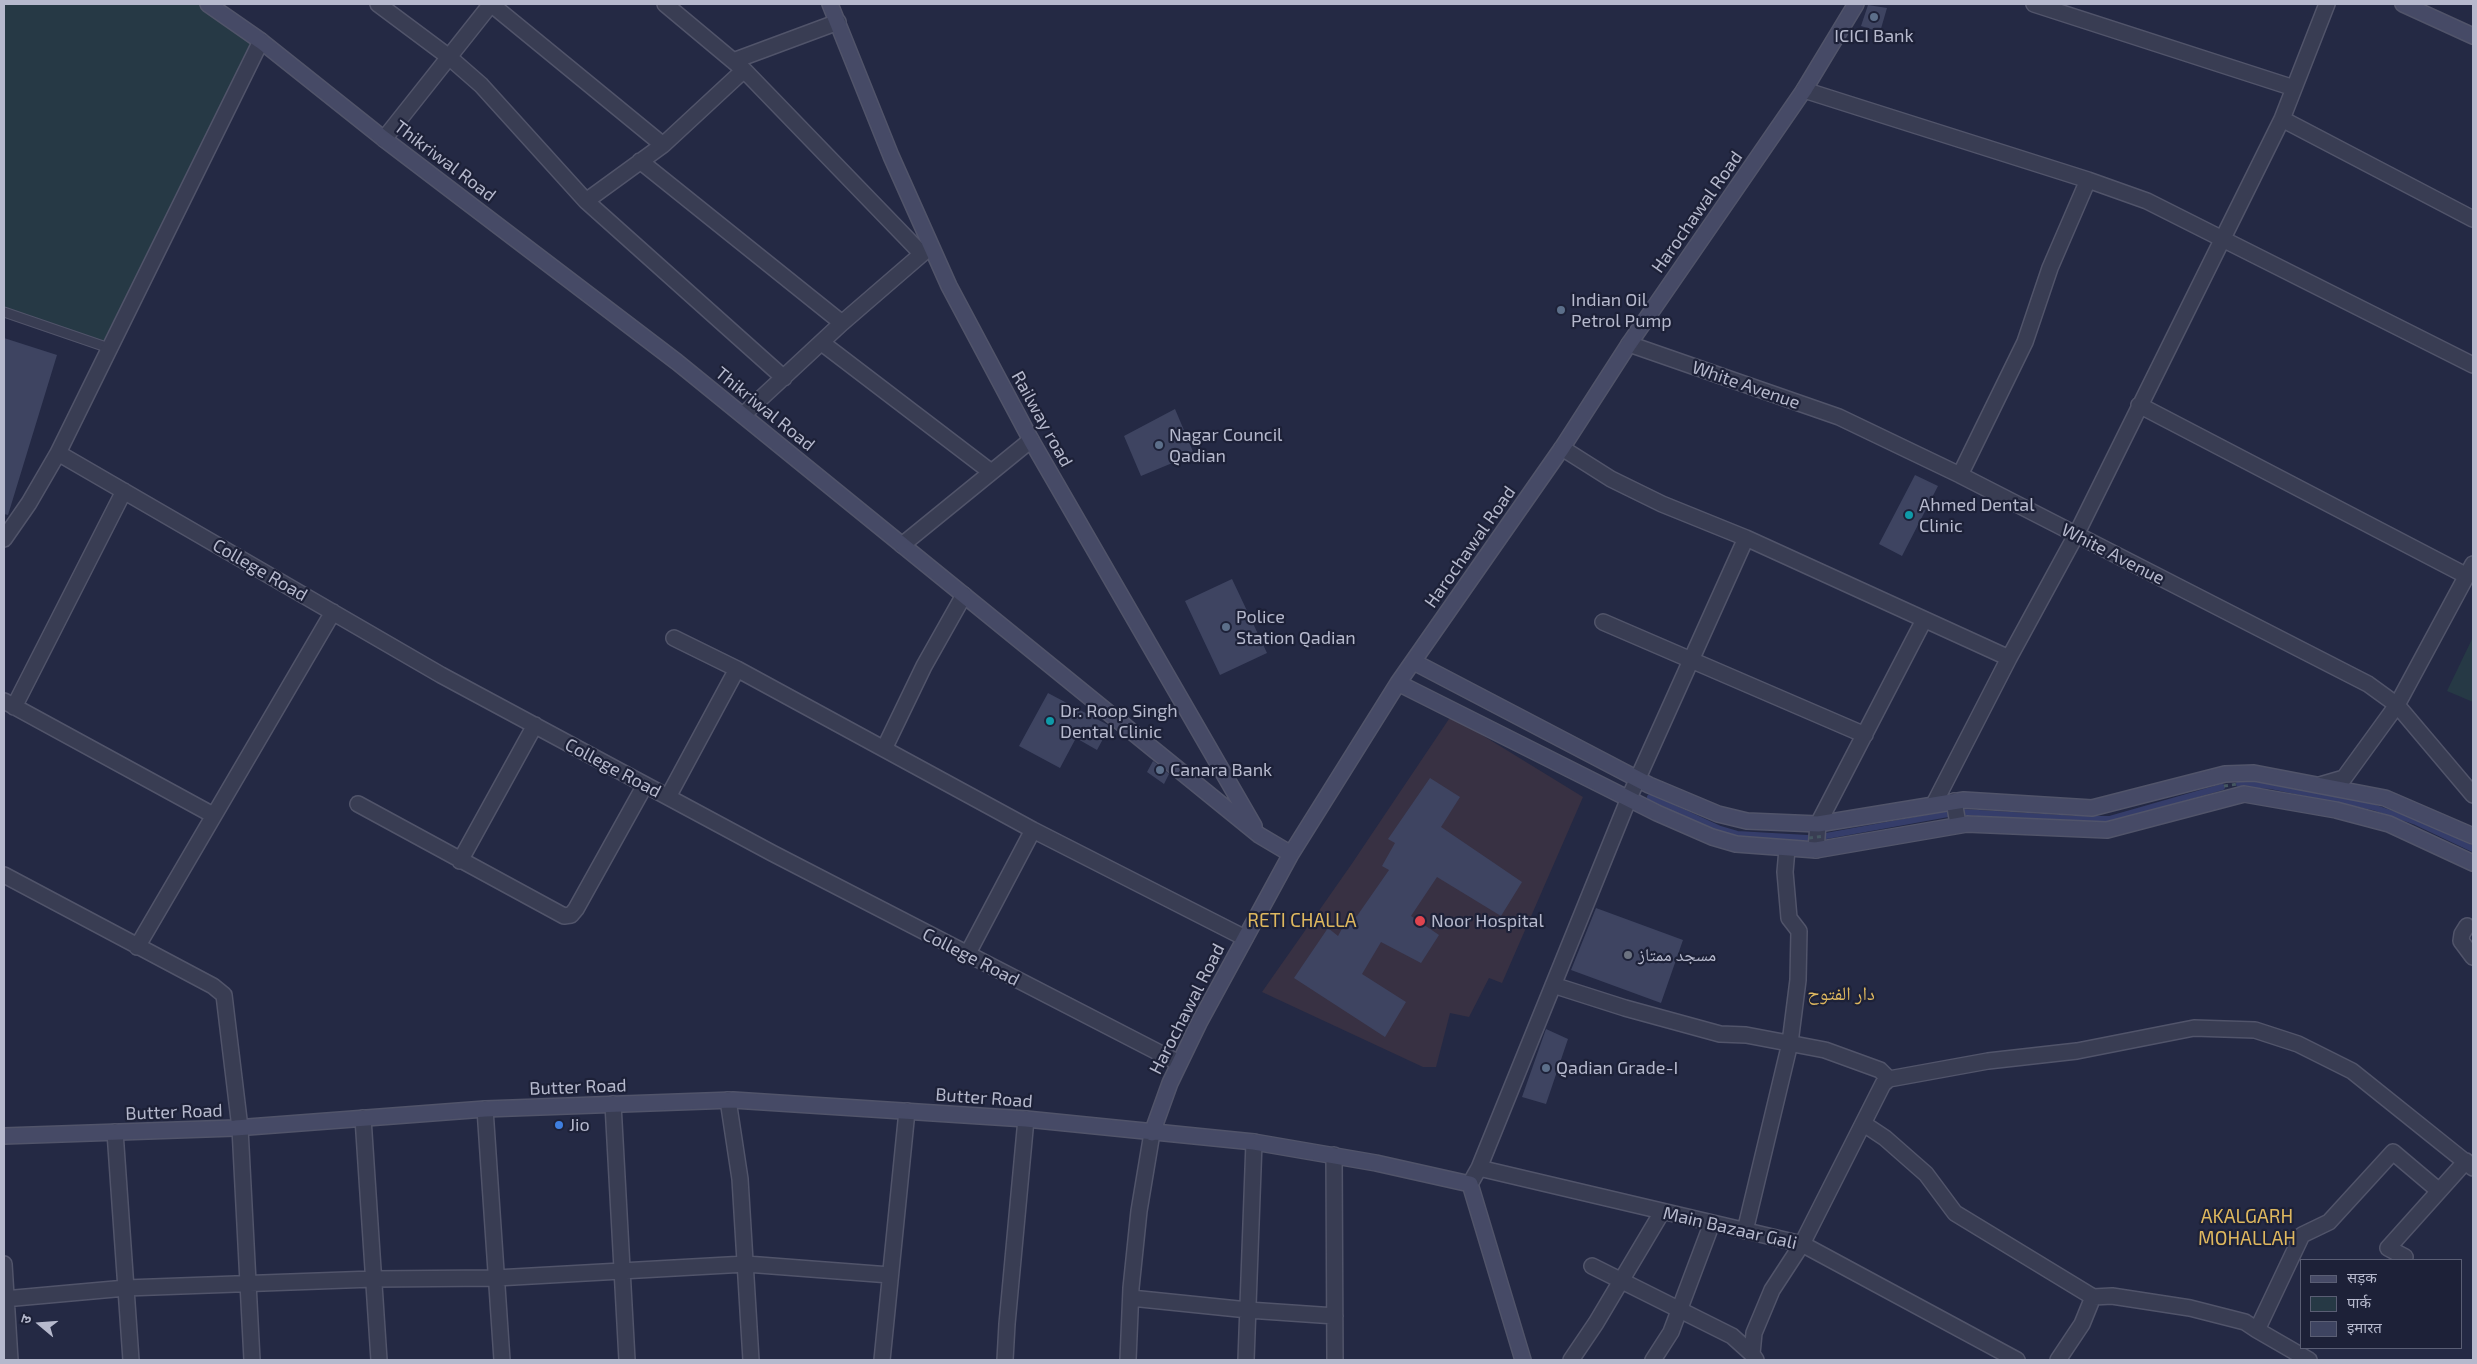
<!DOCTYPE html>
<meta charset="utf-8">
<style>
body{margin:0}
#map{position:relative;width:2477px;height:1364px;overflow:hidden;background:#242944;font-family:"Exo 2","Noto Sans Devanagari",sans-serif}
canvas{display:block}
.frame{position:absolute;inset:0;border:5px solid #b6b9cd;pointer-events:none}
.legend{position:absolute;left:2300px;top:1259px;width:162px;height:90px;box-sizing:border-box;background:#1d2138;border:1px solid #5a5e74;margin:0;padding:6px 9px;list-style:none;font-size:15px;color:#b6b9cd}
.legend li{display:flex;align-items:center;gap:10px;height:25px}
.legend b{width:25px;border:1px solid #5a5e74}
.north{position:absolute;left:15px;top:1299px;width:50px;height:50px;-webkit-text-stroke:4px #1d2138;paint-order:stroke;rotate:288deg;font-size:14px;font-weight:700;line-height:20px;text-align:center;color:#b6b9cd}
.north::after{content:'';display:block;margin:auto;width:18px;height:22px;background:#b6b9cd;clip-path:polygon(50% 0,100% 100%,50% 72%,0 100%)}
</style>
<div id="map">
<canvas width="2477" height="1364"></canvas>
<div class="frame"></div>
<ul class="legend">
<li><b style="height:6px;background:#464a66"></b>सड़क</li>
<li><b style="height:14px;background:#263945"></b>पार्क</li>
<li><b style="height:14px;background:#3e4461"></b>इमारत</li>
</ul>
<div class="north">उ</div>
</div>
<script>
const g = document.querySelector('canvas').getContext('2d');
g.lineJoin = 'round';
function fillPath(path, color) { g.fillStyle = color; g.fill(path, 'evenodd'); }
const shape = rows => new Path2D(rows.map(r => 'M' + r).join(''));
function stroke(path, color, width, dash) { g.strokeStyle = color; g.lineWidth = width; g.lineCap = dash ? 'butt' : 'round'; g.setLineDash(dash || []); g.stroke(path); }
function write(font, color, halo, rows, align = 'center') {
  g.font = font + ' "Exo 2","Noto Naskh Arabic",sans-serif'; g.lineWidth = 4.5; g.setLineDash([]); g.textBaseline = 'middle'; g.strokeStyle = halo; g.fillStyle = color; for (const [text, x, y, turn = 0] of rows) {
    g.save(); g.translate(x, y); g.rotate((+turn || 0) * Math.PI / 180); g.textAlign = isNaN(turn) ? turn : align; if (halo) g.strokeText(text, 0, 0); g.fillText(text, 0, 0); g.restore();
  }
}
fillPath(shape([
 [1451,716,1583,797,1502,983,1489,978,1469,1017,1450,1013,1436,1067,1423,1067,1262,992,1351,865]
]), '#383143');
fillPath(shape([
 [4,4,208,4,261,41,109,348,4,314],
 [2473,637,2473,702,2447,691]
]), '#263945');
stroke(shape([
 [2239,784,2271,786,2373,807,2416,822,2473,849],
 [1650,797,1720,829,1737,834,1807,838],
 [1961,812,2079,819,2110,819,2222,787],
 [1826,836,1948,814]
]), '#353d6a', 6);
fillPath(shape([
 [1868,5,1887,8,1880,32,1861,26],
 [4,338,57,355,8,515,4,514],
 [1175,409,1194,454,1141,476,1124,436],
 [1915,475,1938,486,1902,556,1879,544],
 [1232,579,1267,653,1220,675,1185,601],
 [1048,693,1110,726,1097,750,1076,738,1060,768,1019,746],
 [1153,761,1169,774,1164,784,1147,772],
 [1430,778,1460,797,1441,827,1522,882,1501,916,1437,877,1411,916,1439,935,1421,963,1381,942,1362,974,1406,1002,1385,1037,1294,978,1328,928,1338,936,1345,923,1357,916,1389,870,1382,866,1395,843,1388,839],
 [1596,908,1683,940,1661,1003,1571,970],
 [1546,1029,1568,1039,1546,1104,1522,1097]
]), '#3e4461');
const lane = shape([
 [4,312,109,348]
]);
const street = shape([
 [378,4,449,57,481,85,586,201,784,378],
 [491,4,663,145],
 [665,4,744,70,922,254],
 [2034,4,2294,88],
 [733,61,838,22],
 [1804,90,2088,180,2147,201,2473,365],
 [2282,119,2473,219],
 [384,139,491,4],
 [640,161,842,323],
 [586,201,663,145,744,70],
 [822,343,991,472],
 [1629,344,1839,417,1960,475,2368,684,2397,705,2473,795],
 [2139,405,2467,576],
 [743,415,842,323,930,247],
 [1562,448,1611,479,1662,504,1746,538,2009,658],
 [58,453,441,675,772,853,1179,1063],
 [1960,475,2025,342,2050,268,2088,180],
 [4,539,29,503,58,453,261,41],
 [902,545,1031,440],
 [1603,622,1865,735],
 [674,638,737,669,1033,830,1245,938],
 [4,701,213,815],
 [14,707,124,491],
 [884,749,924,666,964,595],
 [2320,785,2344,778,2397,705,2473,564],
 [668,797,737,669],
 [1954,801,1958,824],
 [358,804,564,916,571,915,576,909,645,785],
 [1934,804,2009,658,2076,535,2282,119,2327,4],
 [1816,850,1818,824,1924,620],
 [460,861,535,725],
 [4,875,213,986,224,995,240,1128,252,1360],
 [2467,926,2462,934,2461,941,2473,957],
 [137,947,333,612],
 [967,955,1033,830],
 [1553,985,1625,1008,1720,1034,1746,1035,1825,1050,1880,1070,1889,1079],
 [728,1100,740,1179,751,1360],
 [613,1104,627,1360],
 [485,1109,502,1360],
 [363,1118,379,1360],
 [1864,1124,1885,1138,1926,1174,1955,1213,2093,1297],
 [115,1132,131,1360],
 [1334,1155,1335,1360],
 [1479,1168,1802,1244,2017,1360],
 [1470,1184,1479,1168,1629,798,1746,538],
 [1745,1231,1790,1043,1798,980,1799,931,1789,918,1785,872,1787,849],
 [2405,1257,2388,1248,2466,1161],
 [4,1264,10,1360],
 [1592,1266,1732,1336,1752,1354],
 [1131,1298,1248,1310,1335,1316],
 [4,1299,126,1288,373,1279,496,1278,746,1264,890,1275],
 [882,1360,907,1111],
 [1005,1360,1007,1324,1026,1119],
 [1128,1360,1131,1288,1139,1211,1152,1133],
 [1246,1360,1254,1142],
 [1571,1360,1596,1323,1662,1212],
 [1653,1360,1671,1332,1712,1223],
 [1756,1360,1752,1354,1754,1333,1772,1290,1802,1244,1883,1084,1889,1079,1988,1061,2077,1051,2194,1028,2255,1030,2298,1044,2352,1071,2473,1168],
 [2058,1360,2082,1324,2093,1297,2112,1296,2190,1308,2245,1322,2257,1330],
 [2309,1360,2257,1330,2302,1235,2329,1222,2393,1152,2438,1190]
]);
const secondary = shape([
 [208,4,261,41,384,139,677,362,1259,835,1291,854],
 [830,4,891,156,949,286,1031,440,1254,826],
 [2403,4,2473,36],
 [1414,662,1649,785,1718,814,1747,821,1818,824,1964,800,2092,808,2225,774,2254,773,2385,798,2473,836],
 [1398,683,1657,813,1712,837,1736,844,1816,850,1967,824,2107,830,2244,794,2336,810,2389,824,2473,863],
 [1152,1133,1170,1083,1199,1023,1291,854,1398,683,1562,448,1629,344,1804,90,1856,4],
 [4,1136,235,1128,485,1109,733,1100,1026,1119,1254,1142,1376,1163,1470,1184,1523,1360]
]);
stroke(lane, '#51546a', 11);
stroke(street, '#51546a', 18);
stroke(secondary, '#51546a', 18);
stroke(lane, '#393d53', 9);
stroke(street, '#393d53', 15);
stroke(secondary, '#464a66', 15);
stroke(shape([
 [2224,786,2238,784],
 [1809,838,1824,836]
]), '#445661', 3, [4, 4]);
for (const [x, y, r, color] of [
 [1874,17,5,"#5c6f8a"],
 [1561,310,5,"#5c6f8a"],
 [1159,445,5,"#5c6f8a"],
 [1909,515,5,"#0f9aa8"],
 [1226,627,5,"#5c6f8a"],
 [1050,721,5,"#0f9aa8"],
 [1160,770,5,"#5c6f8a"],
 [1420,921,6,"#e0444e"],
 [1628,955,5,"#6b7280"],
 [1546,1068,5,"#5c6f8a"],
 [559,1125,5,"#3f7fe0"]
]) { const dot = new Path2D(); dot.arc(x, y, r, 0, 2 * Math.PI); g.fillStyle = color; g.fill(dot); stroke(dot, '#1d2138', 2); }
write('18px', '#b6b9cd', '#1d2138', [
 ["ICICI Bank",1874,36,"center"],
 ["Indian Oil",1571,300],
 ["Petrol Pump",1571,321],
 ["Nagar Council",1169,435],
 ["Qadian",1169,456],
 ["Ahmed Dental",1919,505],
 ["Clinic",1919,526],
 ["Police",1236,617],
 ["Station Qadian",1236,638],
 ["Dr. Roop Singh",1060,711],
 ["Dental Clinic",1060,732],
 ["Canara Bank",1170,770],
 ["Noor Hospital",1431,921],
 ["مسجد ممتاز",1638,955],
 ["Qadian Grade-I",1556,1068],
 ["Jio",569,1125]
], 'left');
write('18px', '#b6b9cd', '#1d2138', [
 ["Thikriwal Road",445,161,37],
 ["Harochawal Road",1697,212,-55],
 ["White Avenue",1746,385,19],
 ["Thikriwal Road",765,409,39],
 ["Railway road",1042,419,61],
 ["Harochawal Road",1470,547,-55],
 ["White Avenue",2113,554,27],
 ["College Road",260,570,30],
 ["College Road",613,768,28],
 ["College Road",971,957,27],
 ["Harochawal Road",1187,1009,-63],
 ["Butter Road",578,1087,-2],
 ["Butter Road",984,1098,4],
 ["Butter Road",174,1112,-2],
 ["Main Bazaar Gali",1730,1228,13]
]);
write('19px', '#dfb85f', '#1d2138', [
 ["RETI CHALLA",1302,921],
 ["دار الفتوح",1841,994],
 ["AKALGARH",2247,1217],
 ["MOHALLAH",2247,1239]
]);
</script>
